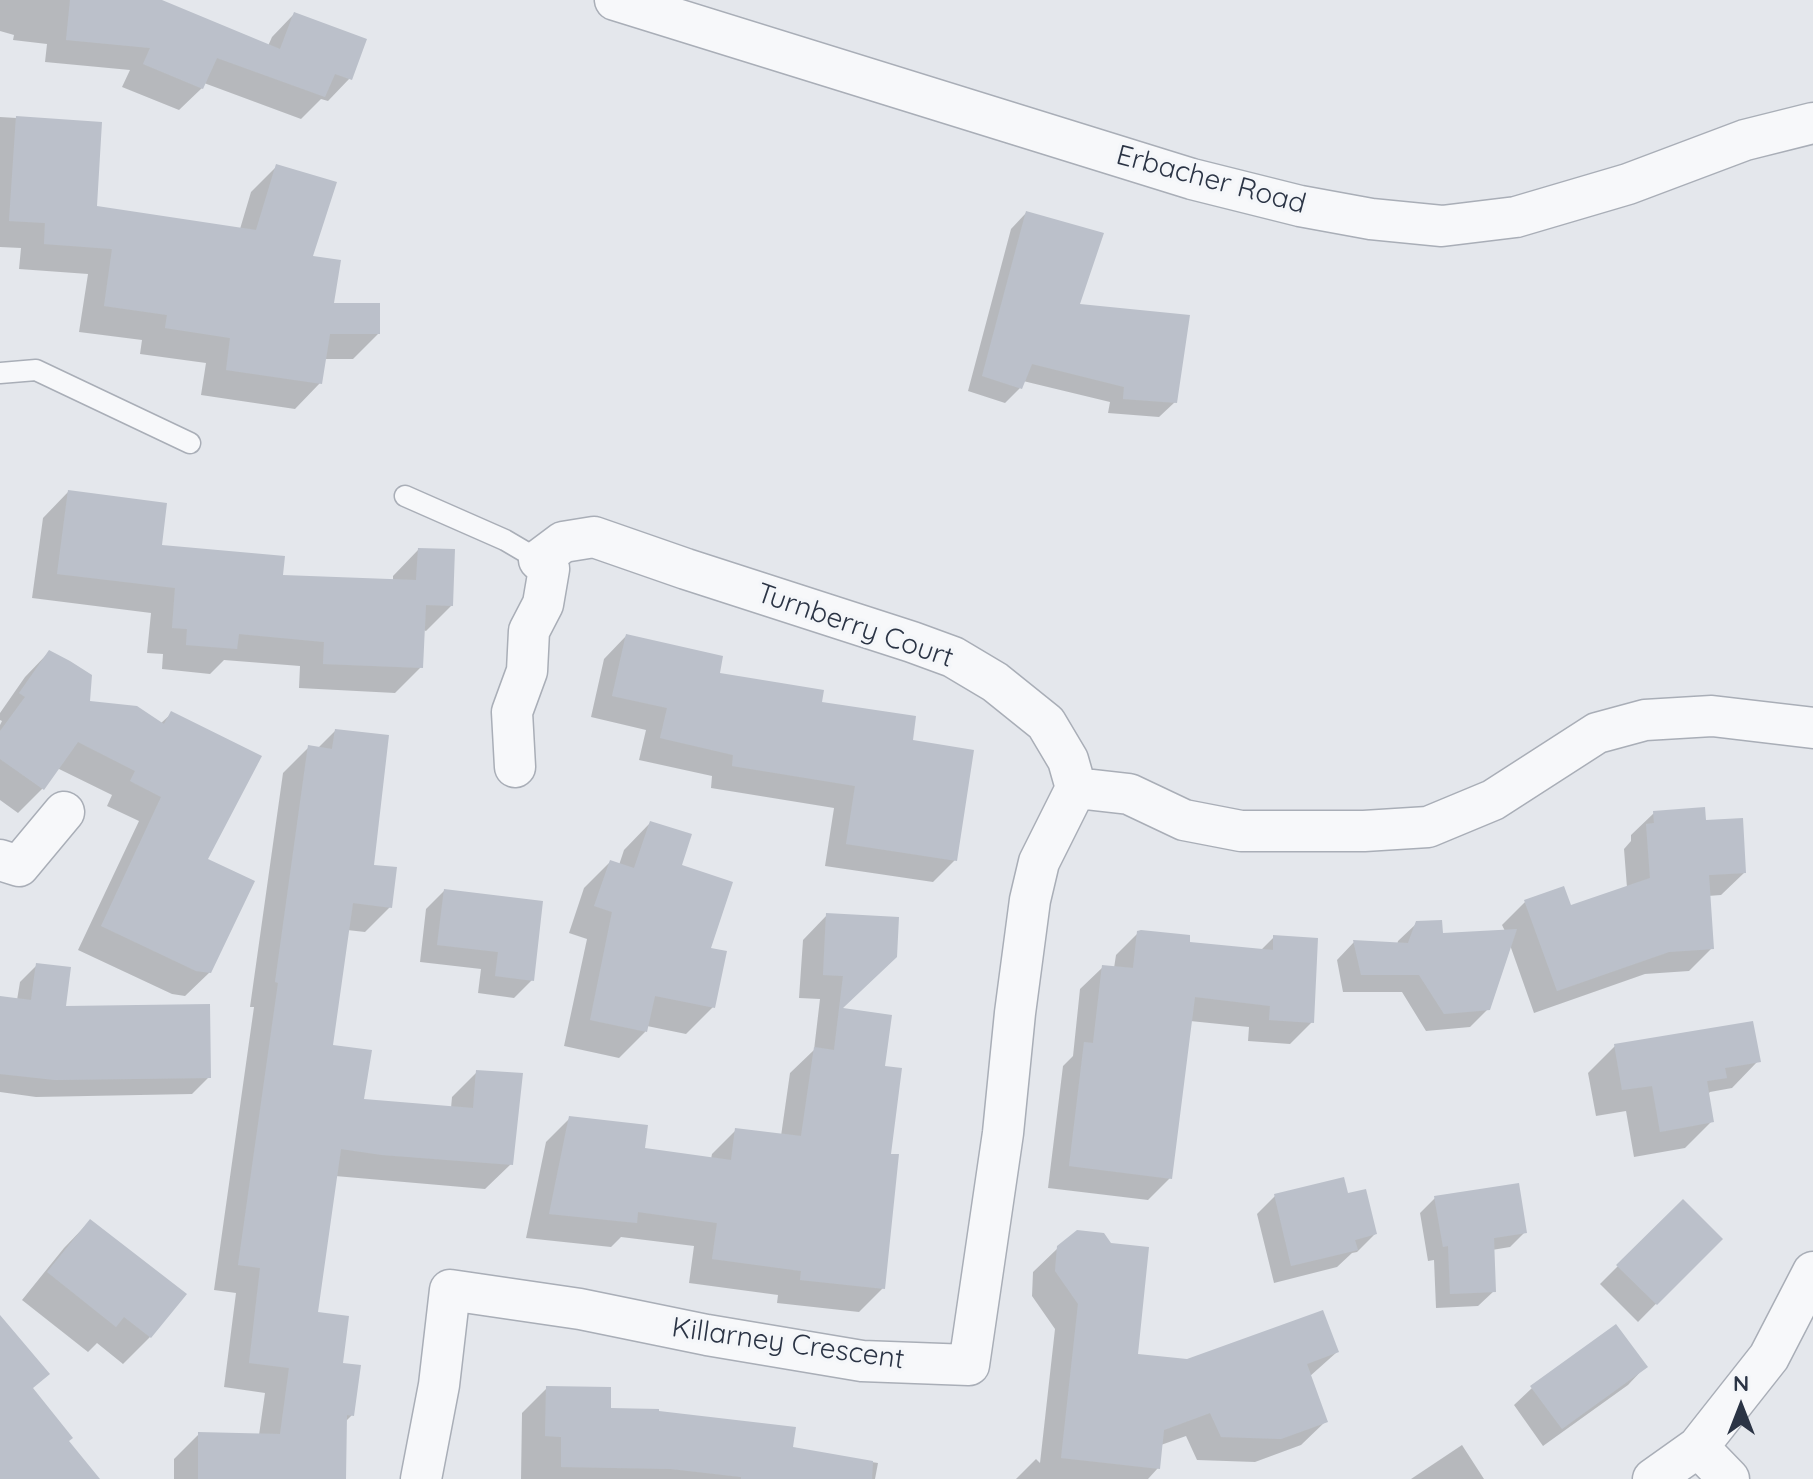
<!DOCTYPE html>
<style>
body{margin:0}
#map{position:relative;width:1813px;height:1479px;overflow:hidden;background:#e4e7ec;font-family:Quicksand,sans-serif}
canvas{display:block}
.north{position:absolute;left:1701px;top:1367px;width:80px;height:80px;-webkit-text-stroke:6px #f4f6f9;paint-order:stroke;rotate:0deg;font-size:22px;font-weight:700;line-height:32px;text-align:center;color:#2b3445}
.north::after{content:'';display:block;margin:auto;width:28px;height:36px;background:#2b3445;clip-path:polygon(50% 0,100% 100%,50% 72%,0 100%)}
</style>
<div id="map">
<canvas width="1813" height="1479"></canvas>
<div class="north">N</div>
</div>
<script>
const g = document.querySelector('canvas').getContext('2d');
g.lineJoin = 'round';
function fillPath(path, color) { g.fillStyle = color; g.fill(path, 'evenodd'); }
const shape = rows => new Path2D(rows.map(r => 'M' + r).join(''));
function stroke(path, color, width, dash) { g.strokeStyle = color; g.lineWidth = width; g.lineCap = dash ? 'butt' : 'round'; g.setLineDash(dash || []); g.stroke(path); }
function write(font, color, halo, rows, align = 'center') {
  g.font = font + ' Quicksand,sans-serif'; g.lineWidth = 7; g.setLineDash([]); g.textBaseline = 'middle'; g.strokeStyle = halo; g.fillStyle = color; for (const [text, x, y, turn = 0] of rows) {
    g.save(); g.translate(x, y); g.rotate((+turn || 0) * Math.PI / 180); g.textAlign = isNaN(turn) ? turn : align; if (halo) g.strokeText(text, 0, 0); g.fillText(text, 0, 0); g.restore();
  }
}
fillPath(shape([
 [0,0,157,0,268,46,272,37,294,14,350,78,328,101,321,99,301,119,204,83,202,88,179,110,122,87,130,70,45,62,47,44,13,40,14,35,0,31],
 [0,117,100,123,95,208,240,229,251,192,277,166,311,258,332,305,378,334,353,359,324,359,320,383,295,409,201,395,206,363,140,354,142,340,79,332,88,274,19,269,21,248,0,247],
 [1026,213,1078,306,1175,402,1159,417,1108,413,1110,402,1023,381,1020,388,1005,403,968,391,1011,229],
 [68,492,159,547,281,577,393,582,393,576,418,550,452,605,426,631,423,630,421,667,395,693,299,688,300,666,224,660,210,674,162,669,163,654,147,653,151,613,32,598,43,518],
 [626,636,717,675,820,704,910,742,955,860,933,882,825,866,834,808,711,788,712,776,639,760,646,730,591,717,604,659],
 [49,652,87,703,160,724,172,713,210,972,185,996,172,994,78,950,139,821,107,806,112,795,57,768,42,789,18,813,0,800,0,725,2,721,0,720,0,713,25,677],
 [335,731,372,866,390,907,365,932,347,930,331,1047,362,1101,451,1108,452,1097,477,1072,511,1164,485,1189,335,1176,316,1313,341,1364,352,1415,345,1422,344,1479,174,1479,174,1459,199,1434,259,1435,265,1393,224,1387,236,1293,214,1290,254,1007,250,1007,283,773,308,748,317,749],
 [1654,813,1704,822,1744,873,1721,895,1708,896,1712,948,1689,971,1645,974,1534,1013,1510,945,1488,1009,1470,1027,1426,1031,1402,992,1343,992,1337,960,1354,942,1397,945,1398,941,1417,923,1441,935,1505,931,1502,925,1525,902,1570,908,1627,888,1624,849,1631,841,1631,835],
 [650,823,708,949,713,1007,686,1034,647,1026,645,1032,619,1058,564,1046,587,939,569,933,584,888,610,862,619,865,624,850],
 [444,891,532,980,514,998,478,993,481,969,420,962,426,909],
 [827,915,897,919,840,1009,883,1067,889,1155,883,1288,859,1312,777,1303,778,1295,689,1283,694,1246,621,1237,611,1247,526,1238,546,1142,570,1118,643,1150,711,1159,712,1154,736,1130,781,1136,790,1073,814,1050,820,999,799,998,803,940],
 [1138,933,1188,944,1260,951,1274,937,1312,1022,1290,1044,1248,1041,1249,1027,1190,1021,1170,1178,1148,1200,1048,1188,1063,1066,1073,1056,1080,989,1103,967,1114,968,1116,955],
 [37,965,63,1008,209,1077,192,1094,36,1097,0,1092,0,998,17,1000,20,982],
 [1615,1046,1758,1061,1732,1088,1710,1092,1708,1094,1712,1121,1685,1148,1634,1157,1626,1111,1596,1116,1588,1073],
 [1346,1195,1375,1234,1357,1252,1352,1253,1337,1267,1274,1283,1257,1214,1275,1196],
 [1435,1198,1525,1232,1510,1247,1492,1250,1494,1291,1478,1306,1436,1308,1434,1260,1428,1261,1420,1213],
 [1683,1201,1720,1239,1638,1322,1600,1284],
 [90,1221,184,1294,150,1337,123,1364,97,1343,88,1352,22,1300,64,1248],
 [1058,1248,1136,1356,1187,1361,1337,1352,1309,1377,1326,1421,1301,1445,1255,1462,1197,1460,1186,1436,1161,1445,1158,1468,1148,1479,1016,1479,1036,1459,1040,1463,1055,1329,1032,1296,1033,1272],
 [1645,1367,1628,1385,1543,1446,1514,1405,1532,1388],
 [547,1388,609,1410,791,1449,878,1463,875,1479,521,1479,522,1413],
 [1462,1445,1484,1479,1411,1479]
]), '#0003');
fillPath(shape([
 [70,0,162,0,280,49,294,12,367,39,352,80,335,74,325,97,217,58,203,89,143,64,150,48,66,40],
 [16,116,102,122,97,206,256,230,276,164,337,182,313,256,341,260,334,303,380,303,380,334,330,334,322,384,226,370,230,338,165,328,167,315,104,306,112,249,44,244,45,223,9,221],
 [1026,211,1104,233,1080,304,1190,315,1177,403,1123,399,1124,387,1032,364,1022,389,982,376],
 [68,490,167,503,162,545,285,556,283,575,416,580,418,548,455,549,453,606,426,605,423,668,323,664,324,642,239,634,237,649,186,645,187,629,172,628,175,588,57,574],
 [626,634,723,656,720,673,824,690,822,702,916,716,913,740,974,750,957,861,846,844,855,786,732,766,733,755,660,738,667,708,612,696],
 [49,650,70,661,92,675,90,701,137,706,164,724,171,711,262,756,208,859,255,881,211,973,196,971,101,926,161,797,130,781,135,771,78,742,44,790,0,759,0,731,25,697,19,693],
 [335,729,389,735,374,865,397,867,392,908,353,903,333,1045,372,1050,364,1099,473,1108,476,1070,523,1073,513,1165,382,1155,341,1149,318,1312,349,1316,343,1363,361,1365,354,1416,347,1415,346,1479,198,1479,198,1432,280,1434,289,1368,249,1363,260,1268,238,1265,278,983,275,982,308,745,332,749],
 [1705,807,1706,820,1743,818,1746,873,1709,875,1714,949,1669,952,1557,991,1524,900,1564,886,1571,905,1650,878,1646,824,1654,823,1653,811],
 [650,821,692,834,682,865,733,882,711,948,727,951,715,1008,655,996,647,1032,590,1020,612,912,594,906,610,860,634,868],
 [444,889,543,901,534,981,495,976,498,952,437,945],
 [826,913,899,917,897,957,843,1008,892,1015,885,1066,902,1068,891,1154,899,1154,885,1289,800,1280,801,1271,712,1259,717,1223,638,1212,637,1223,549,1214,569,1116,648,1125,645,1148,731,1160,735,1128,801,1136,814,1047,834,1050,843,976,823,975],
 [1442,920,1443,933,1517,929,1490,1010,1444,1014,1419,975,1361,975,1353,940,1408,943,1416,921],
 [1141,930,1190,935,1190,942,1273,950,1273,935,1318,938,1314,1023,1269,1020,1270,1006,1195,997,1172,1179,1069,1166,1084,1042,1093,1043,1102,965,1133,968,1137,931],
 [36,963,71,967,66,1006,210,1004,211,1078,55,1080,0,1074,0,996,31,1000],
 [1753,1021,1761,1062,1725,1068,1727,1078,1707,1081,1714,1122,1660,1132,1652,1086,1622,1090,1614,1044],
 [1344,1177,1348,1193,1366,1189,1377,1234,1355,1240,1358,1250,1291,1266,1274,1194],
 [1519,1183,1527,1233,1494,1238,1496,1292,1450,1294,1448,1246,1443,1247,1434,1196],
 [1683,1199,1723,1239,1657,1305,1616,1265],
 [90,1219,187,1294,151,1338,124,1317,116,1327,47,1272],
 [1077,1230,1104,1233,1111,1243,1149,1247,1138,1354,1187,1359,1323,1310,1339,1352,1307,1364,1328,1422,1281,1439,1221,1437,1210,1413,1164,1430,1160,1469,1061,1458,1078,1304,1055,1271,1057,1246],
 [0,1315,50,1374,33,1388,73,1438,69,1441,100,1479,0,1479],
 [1616,1324,1648,1367,1562,1429,1530,1386],
 [546,1386,611,1387,611,1408,659,1409,659,1411,796,1427,793,1447,873,1461,872,1479,741,1479,741,1477,671,1469,561,1467,561,1437,545,1436]
]), '#bbc0ca');
const lane = shape([
 [0,373,36,370,190,443],
 [405,496,505,540,539,560]
]);
const street = shape([
 [615,0,1192,179,1300,206,1371,219,1442,226,1516,217,1628,184,1745,140,1813,123],
 [515,767,512,712,527,671,529,631,543,604,549,569,539,560,563,542,594,537,686,569,912,642,953,657,995,682,1046,723,1068,760,1076,788,1129,794,1184,820,1241,831,1364,831,1428,827,1493,800,1597,733,1645,720,1712,716,1813,728],
 [0,860,19,866,64,812],
 [1698,1447,1729,1479],
 [421,1479,439,1385,450,1290,580,1309,707,1335,862,1361,969,1365,1003,1133,1015,1013,1030,900,1039,862,1076,788],
 [1653,1479,1698,1447,1769,1357,1813,1272]
]);
stroke(lane, '#a9aeb7', 23);
stroke(street, '#a9aeb7', 43);
stroke(lane, '#f7f8fa', 20);
stroke(street, '#f7f8fa', 40);
write('28px', '#2b3445', '#f4f6f9', [
 ["Erbacher Road",1211,180,15],
 ["Turnberry Court",855,626,19],
 ["Killarney Crescent",788,1344,8]
]);
</script>
